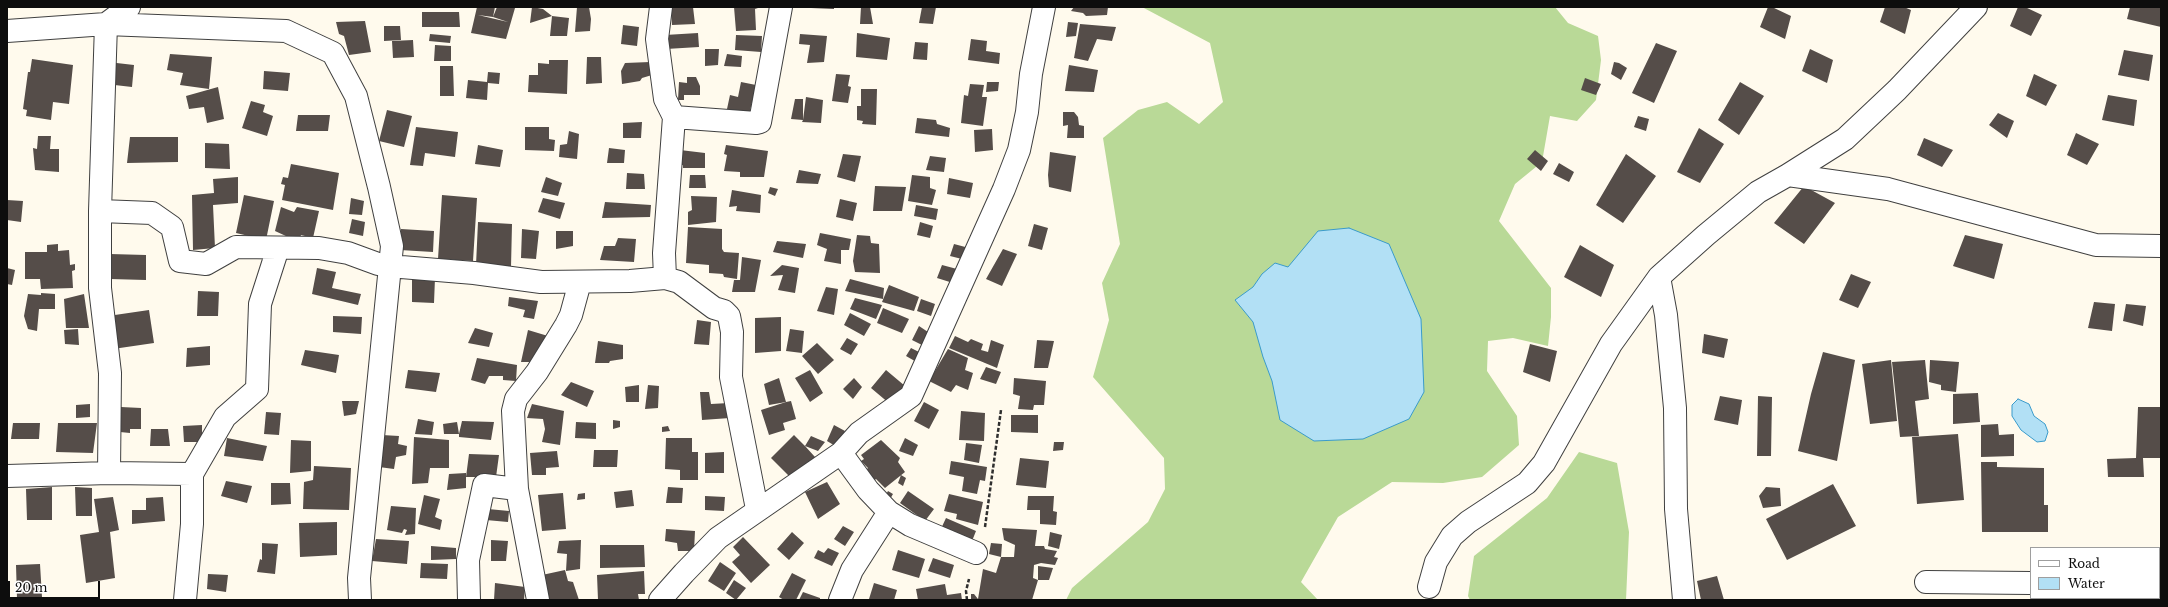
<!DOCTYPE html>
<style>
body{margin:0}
#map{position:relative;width:2168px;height:607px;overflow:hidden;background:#fffaed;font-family:"Libre Baskerville",serif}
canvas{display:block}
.frame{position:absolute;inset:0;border:8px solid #0d0d0d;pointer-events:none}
.legend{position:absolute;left:2030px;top:547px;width:130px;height:52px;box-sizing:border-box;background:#fff;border:1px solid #9e9e9e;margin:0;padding:5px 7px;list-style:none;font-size:12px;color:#0d0d0d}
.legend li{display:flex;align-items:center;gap:8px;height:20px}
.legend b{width:20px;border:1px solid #9e9e9e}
.scale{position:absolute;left:8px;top:581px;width:92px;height:18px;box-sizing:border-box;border:2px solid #0d0d0d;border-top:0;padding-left:5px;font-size:12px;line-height:14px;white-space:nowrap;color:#0d0d0d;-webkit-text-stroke:3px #fff;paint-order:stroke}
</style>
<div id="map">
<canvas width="2168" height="607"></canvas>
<div class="frame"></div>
<ul class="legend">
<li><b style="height:5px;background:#fff"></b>Road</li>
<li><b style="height:11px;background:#b2e0f5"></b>Water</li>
</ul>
<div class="scale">20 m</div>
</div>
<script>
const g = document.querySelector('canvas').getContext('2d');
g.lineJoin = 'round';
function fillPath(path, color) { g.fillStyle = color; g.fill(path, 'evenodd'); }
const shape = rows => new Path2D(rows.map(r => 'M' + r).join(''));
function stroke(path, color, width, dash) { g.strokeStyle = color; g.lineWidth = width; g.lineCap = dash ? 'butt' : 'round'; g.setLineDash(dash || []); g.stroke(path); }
fillPath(shape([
 [1142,7,1555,7,1568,23,1598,36,1601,60,1596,100,1577,121,1550,116,1542,162,1515,184,1499,221,1551,288,1551,317,1548,346,1513,338,1488,341,1487,371,1517,416,1519,445,1482,477,1443,483,1392,482,1338,517,1301,582,1318,600,1066,600,1072,588,1148,522,1165,489,1164,458,1093,377,1109,320,1102,283,1120,244,1103,138,1138,110,1167,102,1199,124,1223,102,1210,43],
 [1579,452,1617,463,1629,532,1626,600,1470,600,1468,596,1474,556,1547,498]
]), '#b9d997');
const water = shape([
 [1349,228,1389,244,1421,319,1424,392,1409,419,1363,439,1314,441,1280,420,1272,381,1263,357,1253,322,1235,300,1253,287,1262,274,1275,263,1288,267,1318,231,1349,228],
 [2018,399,2029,404,2034,416,2045,424,2048,432,2045,441,2037,442,2021,430,2012,416,2012,405,2018,399]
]);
fillPath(water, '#b2e0f5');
stroke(water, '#3a9bcb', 1);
fillPath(shape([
 [477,7,495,7,493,17,478,15,508,22,493,17,497,7,515,8,506,39,471,33],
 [532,7,543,9,552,16,530,23],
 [577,7,589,7,591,19,590,31,575,32],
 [671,7,693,7,695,24,672,25],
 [734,7,761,7,755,9,756,30,736,31],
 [811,7,834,7,834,9,811,8],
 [861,7,870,7,873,24,860,24],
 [922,7,936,7,933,24,919,23],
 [1074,7,1108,7,1107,15,1086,16,1083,13,1071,11],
 [1768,7,1772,7,1791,16,1785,39,1760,27],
 [1885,7,1904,7,1911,10,1905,34,1880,22],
 [2018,7,2025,7,2042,15,2031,36,2010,26],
 [2130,7,2161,7,2161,27,2127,19],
 [422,12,459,12,460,27,422,27],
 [552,16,569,18,567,36,550,36],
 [365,21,371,52,349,55,344,36,339,34,336,22],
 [1068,22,1078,23,1076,36,1066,37],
 [1080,24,1116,27,1112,41,1097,39,1088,61,1074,58],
 [623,25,639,27,637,46,621,44],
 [384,26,400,26,401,40,384,41],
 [698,33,699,47,666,49,665,35],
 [857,33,890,38,887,60,856,57],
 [430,34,451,36,450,43,429,41],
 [800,34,827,36,824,62,807,63,810,45,799,44],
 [736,35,762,36,761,52,735,50],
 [971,39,987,41,986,51,1000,53,999,64,968,60],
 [413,40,414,57,393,58,392,41],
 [915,42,928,43,927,60,913,59],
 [1656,43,1677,51,1654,103,1632,93],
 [435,45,451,46,451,61,434,61],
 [705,49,719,49,718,65,705,66],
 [1810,49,1833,60,1827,83,1802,71],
 [2124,50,2153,55,2149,81,2118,75],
 [170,54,212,57,209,89,180,85,183,73,167,70],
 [727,54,742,56,741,67,724,66],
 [587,57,601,57,602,83,586,84],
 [32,59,73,65,69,104,53,102,51,120,26,116,27,110,23,109,28,72,30,72],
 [549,60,568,60,567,94,528,92,529,75,538,75,538,63,549,64],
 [108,62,134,65,132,87,106,84],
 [650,62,652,75,642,78,640,81,622,84,621,71,625,63],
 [1614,62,1619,63,1627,68,1621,80,1611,74],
 [1069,65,1098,70,1094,92,1065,91],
 [440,66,453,66,454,96,440,96],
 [264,71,290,73,288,91,263,89],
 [488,72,500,73,499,84,488,83,487,100,466,98,468,80,487,82],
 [836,74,850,75,848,86,851,87,848,103,832,101],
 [2034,74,2057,85,2046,106,2026,96],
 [687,77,696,77,700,86,700,95,684,95,684,100,678,100,679,82,687,83],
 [1585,78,1601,84,1596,95,1581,90],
 [741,82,756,85,749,115,727,109,730,95,738,97],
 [987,82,999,82,998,91,986,92],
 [1740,82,1764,96,1739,135,1718,120],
 [970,84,984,85,982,97,987,97,983,126,961,123,964,95,968,96],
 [218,87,224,119,207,123,204,107,189,109,186,96],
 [861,89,877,89,876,125,862,124,863,121,857,120,857,106,861,106],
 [2108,95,2137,100,2134,126,2102,120],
 [806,97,823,100,821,123,802,122,803,120,791,119,795,99,803,99,803,120],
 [251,101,265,105,263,112,273,116,267,136,242,128],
 [387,110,412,116,404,147,379,141],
 [1063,112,1074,112,1078,117,1079,125,1084,126,1084,138,1067,138,1068,125,1063,126],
 [1998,113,2014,121,2007,138,1989,125],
 [298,115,330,115,328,131,296,131],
 [1638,116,1649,119,1646,131,1634,127],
 [917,118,936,120,937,124,950,128,949,137,915,133],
 [642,122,641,138,623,138,623,123],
 [416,127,458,132,455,157,425,153,423,166,410,165],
 [525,127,549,127,549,139,555,140,554,151,525,150],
 [1699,128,1724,144,1700,183,1677,172],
 [992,129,993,150,975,152,974,130],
 [569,131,579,134,577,159,559,157,560,145,567,144],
 [2076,133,2099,144,2087,165,2067,155],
 [38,136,51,136,50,149,59,149,59,172,35,170,33,148,37,149],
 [130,137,178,137,178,162,127,163],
 [1924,138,1953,150,1942,167,1917,155],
 [205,143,229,144,230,169,205,168],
 [478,145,503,150,500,167,475,164],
 [726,145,768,151,764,177,740,177,740,172,724,171,727,155,724,154],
 [609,148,625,150,624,163,607,163],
 [680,150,705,153,705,168,683,168,683,165,678,166],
 [1535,150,1548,161,1541,171,1527,159],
 [1050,152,1076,156,1071,192,1049,187,1048,175],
 [843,154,861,156,855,182,837,177],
 [1626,154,1656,176,1623,223,1596,205],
 [930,156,946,158,944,172,926,170],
 [1559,163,1574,172,1569,182,1553,174],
 [291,164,339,173,333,210,282,200,285,185,281,184,283,177,288,178],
 [799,170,821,174,818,184,796,183],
 [627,173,644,174,645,189,626,189],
 [690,175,705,175,706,188,689,188],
 [912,175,930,177,930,188,936,190,932,205,908,201],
 [238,177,238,203,213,205,215,248,193,250,192,195,214,193,213,179],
 [546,177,562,183,558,196,541,192],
 [949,178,973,183,970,198,947,194],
 [875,186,906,187,902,211,873,211],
 [1804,186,1835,203,1804,244,1774,223],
 [770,187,778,189,775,196,768,193],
 [732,190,761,195,760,213,736,211,737,206,729,207],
 [244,195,274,201,266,240,236,233],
 [442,195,477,198,473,261,438,259],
 [691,196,717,197,716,222,688,225,688,212,692,210],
 [351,198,364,201,362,215,349,214],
 [543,198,565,203,560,219,538,212],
 [840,199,857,203,853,221,836,217],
 [7,200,23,201,21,222,7,220],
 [605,202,651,205,650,217,602,218],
 [916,205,938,209,936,220,914,216],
 [281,207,294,212,297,207,319,211,313,238,301,235,299,242,275,231],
 [352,219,365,222,363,236,349,233],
 [478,222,512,224,511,267,476,265],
 [920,222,933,226,930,238,917,235],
 [1034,224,1048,228,1042,250,1028,246],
 [688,227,722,229,722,249,724,252,739,253,737,279,724,277,723,274,709,273,709,265,686,263],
 [401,229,434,231,433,252,400,250],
 [522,229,539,231,536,259,521,258],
 [556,231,573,231,573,246,556,249],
 [820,233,851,239,849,250,841,250,841,264,824,261,827,249,817,245],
 [857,235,870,236,871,243,879,244,880,273,855,272,853,261],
 [1965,235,2003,244,1994,279,1953,266],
 [618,238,636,239,634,262,600,260,604,246,615,246],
 [777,241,806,244,803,258,773,252],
 [58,244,58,251,69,250,70,265,75,264,75,270,72,271,73,288,41,289,40,279,25,279,25,252,47,252,47,245],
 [954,244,969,248,966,260,950,256],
 [1580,245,1614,265,1601,297,1564,277],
 [1003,249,1017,254,1002,286,986,279],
 [110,254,146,255,146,280,110,279],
 [742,257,761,260,755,292,732,292,734,280,740,280],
 [782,265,799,268,795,293,778,290,783,275,770,276],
 [942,265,957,269,953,283,937,278],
 [7,268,15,270,12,285,7,284],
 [317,268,336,272,332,288,361,294,358,305,312,294],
 [1851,274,1871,282,1858,308,1839,300],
 [412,278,435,278,434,303,412,302],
 [850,279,884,288,883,299,845,291],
 [889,285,919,297,914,311,882,302],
 [826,287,838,289,834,315,817,311],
 [198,291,219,292,218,316,197,316],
 [41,293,55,294,55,309,39,309,37,331,28,329,24,316,28,294,41,295],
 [84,294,89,328,66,328,64,299],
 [509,297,538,301,534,319,523,317,525,310,508,306],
 [855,298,882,305,876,319,850,309],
 [921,299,935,304,931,316,917,311],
 [2094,302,2115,304,2112,331,2088,328],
 [2126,304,2146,306,2143,326,2123,321],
 [883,308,909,319,902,333,877,323],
 [149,310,154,343,113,349,108,316],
 [850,313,871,324,864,336,844,325],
 [333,316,362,317,361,334,333,332],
 [781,317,781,351,755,353,755,318],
 [697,320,711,322,709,345,694,344],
 [919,326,931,334,924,346,912,340],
 [475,328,493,333,489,347,468,343],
 [78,329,79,345,65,344,64,330],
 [790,329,804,331,802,353,786,351],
 [528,330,548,336,540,362,521,362],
 [1704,334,1728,339,1724,358,1702,353],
 [955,336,968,342,971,339,983,344,981,350,988,352,991,340,1004,345,997,368,949,348],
 [847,338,858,344,851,355,840,349],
 [1037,340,1054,341,1048,368,1034,368],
 [598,341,623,345,623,359,610,361,609,363,595,363],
 [817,343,834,360,818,374,802,356],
 [1530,344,1557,351,1550,382,1523,372],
 [210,346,210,365,186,367,187,348],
 [911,348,925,355,920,364,906,356],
 [948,349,968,358,965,370,973,373,968,390,956,385,951,392,929,381],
 [305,350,339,355,336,373,301,365],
 [1823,352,1855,360,1837,461,1798,451,1811,394],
 [477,358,517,365,516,381,503,380,503,376,489,376,485,384,471,380],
 [1891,360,1897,421,1870,424,1862,364],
 [1925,360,1929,399,1915,401,1919,436,1900,437,1892,362],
 [1930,360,1959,362,1956,392,1941,390,1941,385,1929,382],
 [986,367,1001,372,996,384,980,379],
 [408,370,440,373,436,392,405,388],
 [810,370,823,393,810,402,795,378],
 [886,370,905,386,890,404,871,388],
 [779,378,786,402,791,401,796,419,783,423,785,430,769,435,761,410,786,402,769,405,764,384],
 [854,378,862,387,853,399,843,389],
 [1014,378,1046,381,1044,405,1034,405,1033,410,1018,409,1020,396,1013,394],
 [571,382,594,391,587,407,561,395],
 [639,385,639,402,626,402,625,387],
 [648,385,659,386,658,408,645,409],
 [700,392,709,392,711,404,729,403,730,418,702,420],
 [1978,393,1980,422,1953,424,1953,394],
 [1720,396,1742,400,1738,425,1714,420],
 [1758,396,1772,397,1771,456,1757,456],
 [342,401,359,401,356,414,344,416],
 [924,402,939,410,929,429,914,421],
 [90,404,90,417,76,418,76,405],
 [532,404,564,411,560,445,542,442,545,429,543,419,527,418],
 [121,407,141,408,141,429,130,429,130,433,120,432],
 [2138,407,2161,407,2161,458,2143,458,2144,477,2108,477,2107,459,2136,458],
 [961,411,985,413,984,441,959,440],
 [266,412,281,413,279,435,264,434],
 [1011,415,1038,415,1038,433,1011,432],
 [418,419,434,422,432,435,415,434],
 [613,420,620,421,620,427,613,429],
 [462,421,494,422,491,440,459,437,459,434,444,434,443,424,457,422,459,434],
 [576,422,596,423,596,439,575,438],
 [13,423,40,423,39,439,11,439],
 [58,423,97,423,93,453,56,452],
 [1998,424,1999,435,2014,434,2014,456,1981,457,1981,425],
 [202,425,202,442,184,442,183,426],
 [834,425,845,431,837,447,827,441],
 [668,426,670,431,662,432,662,427],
 [151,429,168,429,170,446,150,446],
 [1958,434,1964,500,1917,504,1912,437],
 [382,435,399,436,398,444,407,446,406,455,396,457,394,469,379,467],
 [794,435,805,446,811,436,825,442,818,451,805,446,815,457,792,479,771,458],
 [414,437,449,440,449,468,430,468,428,483,412,484],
 [227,438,267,446,263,461,224,456],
 [666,438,692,438,692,452,698,452,698,480,680,480,680,470,665,469],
 [905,438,918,445,913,456,899,451],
 [291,440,311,441,311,471,290,473],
 [881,440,900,458,898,462,905,472,885,488,876,479,870,484,863,473,868,468,861,461,864,459,861,455],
 [1054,442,1064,442,1063,450,1053,451],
 [966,443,982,445,979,463,964,460],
 [594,450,618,450,617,467,593,467],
 [557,451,559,467,546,468,546,475,532,475,530,453],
 [724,452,724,473,705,473,705,453],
 [469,454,499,455,496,477,466,477],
 [1020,458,1049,461,1046,488,1016,485],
 [951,461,987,467,985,481,980,480,977,494,962,491,964,477,949,474],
 [1981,462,1997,462,1997,467,2044,468,2044,505,2048,505,2048,532,1982,532],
 [314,466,351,468,349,510,303,509,304,482,313,480],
 [466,473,466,488,447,490,449,474],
 [901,475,906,478,903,486,898,483],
 [226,481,252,486,247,503,221,496],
 [827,482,840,504,818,519,805,492],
 [271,483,290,483,291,504,271,505],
 [1833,484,1856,526,1787,560,1766,519],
 [52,487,52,520,27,520,26,489],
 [75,487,92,488,92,516,76,516],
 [668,487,683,488,682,503,666,503],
 [1766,487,1780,488,1781,506,1763,508,1759,496],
 [632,490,634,506,616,508,614,492],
 [888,491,893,494,889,501,884,498],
 [908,491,934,509,925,521,900,503],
 [563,493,566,529,542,531,538,495],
 [585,493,585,499,577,500,578,494],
 [949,494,983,502,978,525,956,519,957,514,944,511],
 [424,495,440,499,435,517,442,520,440,530,418,524],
 [705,496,725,497,724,511,705,510],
 [1028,496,1054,496,1053,511,1057,512,1056,525,1040,524,1040,510,1027,510],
 [113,497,119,530,110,532,115,578,86,583,80,535,99,532,94,499],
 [163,497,165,521,132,524,132,510,146,510,146,498],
 [391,506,416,508,415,534,405,535,407,530,404,529,402,533,387,530],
 [488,509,509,511,508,522,486,520],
 [946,518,976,531,970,546,939,533],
 [337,522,337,555,300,557,299,523],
 [843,526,854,532,845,546,834,539],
 [1002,528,1037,530,1035,546,1044,546,1045,549,1057,551,1054,557,1058,558,1055,565,1041,563,1034,565,1033,578,1038,580,1032,600,971,600,971,594,974,594,978,599,983,569,996,573,1001,557,1014,557,1015,545,1004,540],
 [666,529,695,531,694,551,678,551,677,543,665,541],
 [792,532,804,543,789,560,777,549],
 [1050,532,1062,535,1059,549,1048,546],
 [743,537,770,565,751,583,732,562,740,555,733,547],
 [376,539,409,541,407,564,372,561],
 [491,540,508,541,506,561,491,561],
 [581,540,580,569,566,571,567,554,557,553,559,541],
 [262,543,278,544,275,574,257,572,260,559,262,560],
 [991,543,1002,544,1001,557,989,554],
 [600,545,644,545,645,567,600,568],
 [431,546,456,548,456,559,431,560],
 [828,548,839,553,832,566,814,558,818,550,824,553],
 [898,550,925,559,919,578,892,570],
 [933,558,954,565,950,578,928,571],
 [720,562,736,573,724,591,708,581],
 [421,563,448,564,447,579,420,578],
 [40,564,42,597,17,599,16,565],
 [1038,566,1053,568,1049,580,1038,580],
 [565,570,568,581,573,582,579,600,547,600,542,575],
 [644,571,645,594,638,594,639,600,598,600,597,575],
 [792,573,806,580,796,600,784,600,779,597],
 [208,574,228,575,226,592,207,589],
 [1717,576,1724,600,1701,600,1697,581],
 [734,580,746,588,736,600,726,593],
 [495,583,525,587,524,600,494,600],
 [874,583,897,590,894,600,869,599],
 [945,584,947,595,961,593,962,600,918,600,916,589],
 [803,592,820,598,820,600,799,600]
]), '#554d49');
const minor = shape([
 [661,7,657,39,665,99,674,117,664,253,665,278],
 [106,24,100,211,100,288,110,373,109,473],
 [106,24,129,7],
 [7,31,106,24,286,31,333,53,356,96,379,187,392,246,359,578,360,600],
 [674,117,756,123,760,122,781,7],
 [1788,175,1845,139,1897,90,1976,7],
 [100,211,152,213,172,227,180,261,206,264,236,247,319,248,348,253,378,264,389,266,474,273,541,282,630,281,665,278,679,282,714,308,724,311,729,316,732,332,731,377,757,509],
 [1659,277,1666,315,1675,408,1676,509,1684,600],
 [841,453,868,490,889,512,910,525,976,553],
 [7,476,109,473,192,474],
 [1926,582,2031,583],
 [2159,583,2161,583],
 [1429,587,1436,562,1452,536,1468,522,1527,483,1544,463,1611,344,1659,277,1706,235,1758,192,1788,175,1888,189,2096,245,2161,246],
 [185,600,192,524,192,474,225,417,257,389,260,304,278,248],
 [469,600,468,560,484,485,517,489],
 [538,600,517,489,513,411,516,399,537,372,566,325,571,315,580,282],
 [660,600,684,573,718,538,841,453,859,433,911,396,1004,189,1019,150,1027,112,1031,74,1044,7],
 [840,600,852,570,889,512]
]);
stroke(minor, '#404040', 24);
stroke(shape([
 [985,527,1001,410],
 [967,600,966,591,969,579]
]), '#2f2f2f', 2.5, [4, 2]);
stroke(minor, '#fff', 22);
</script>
